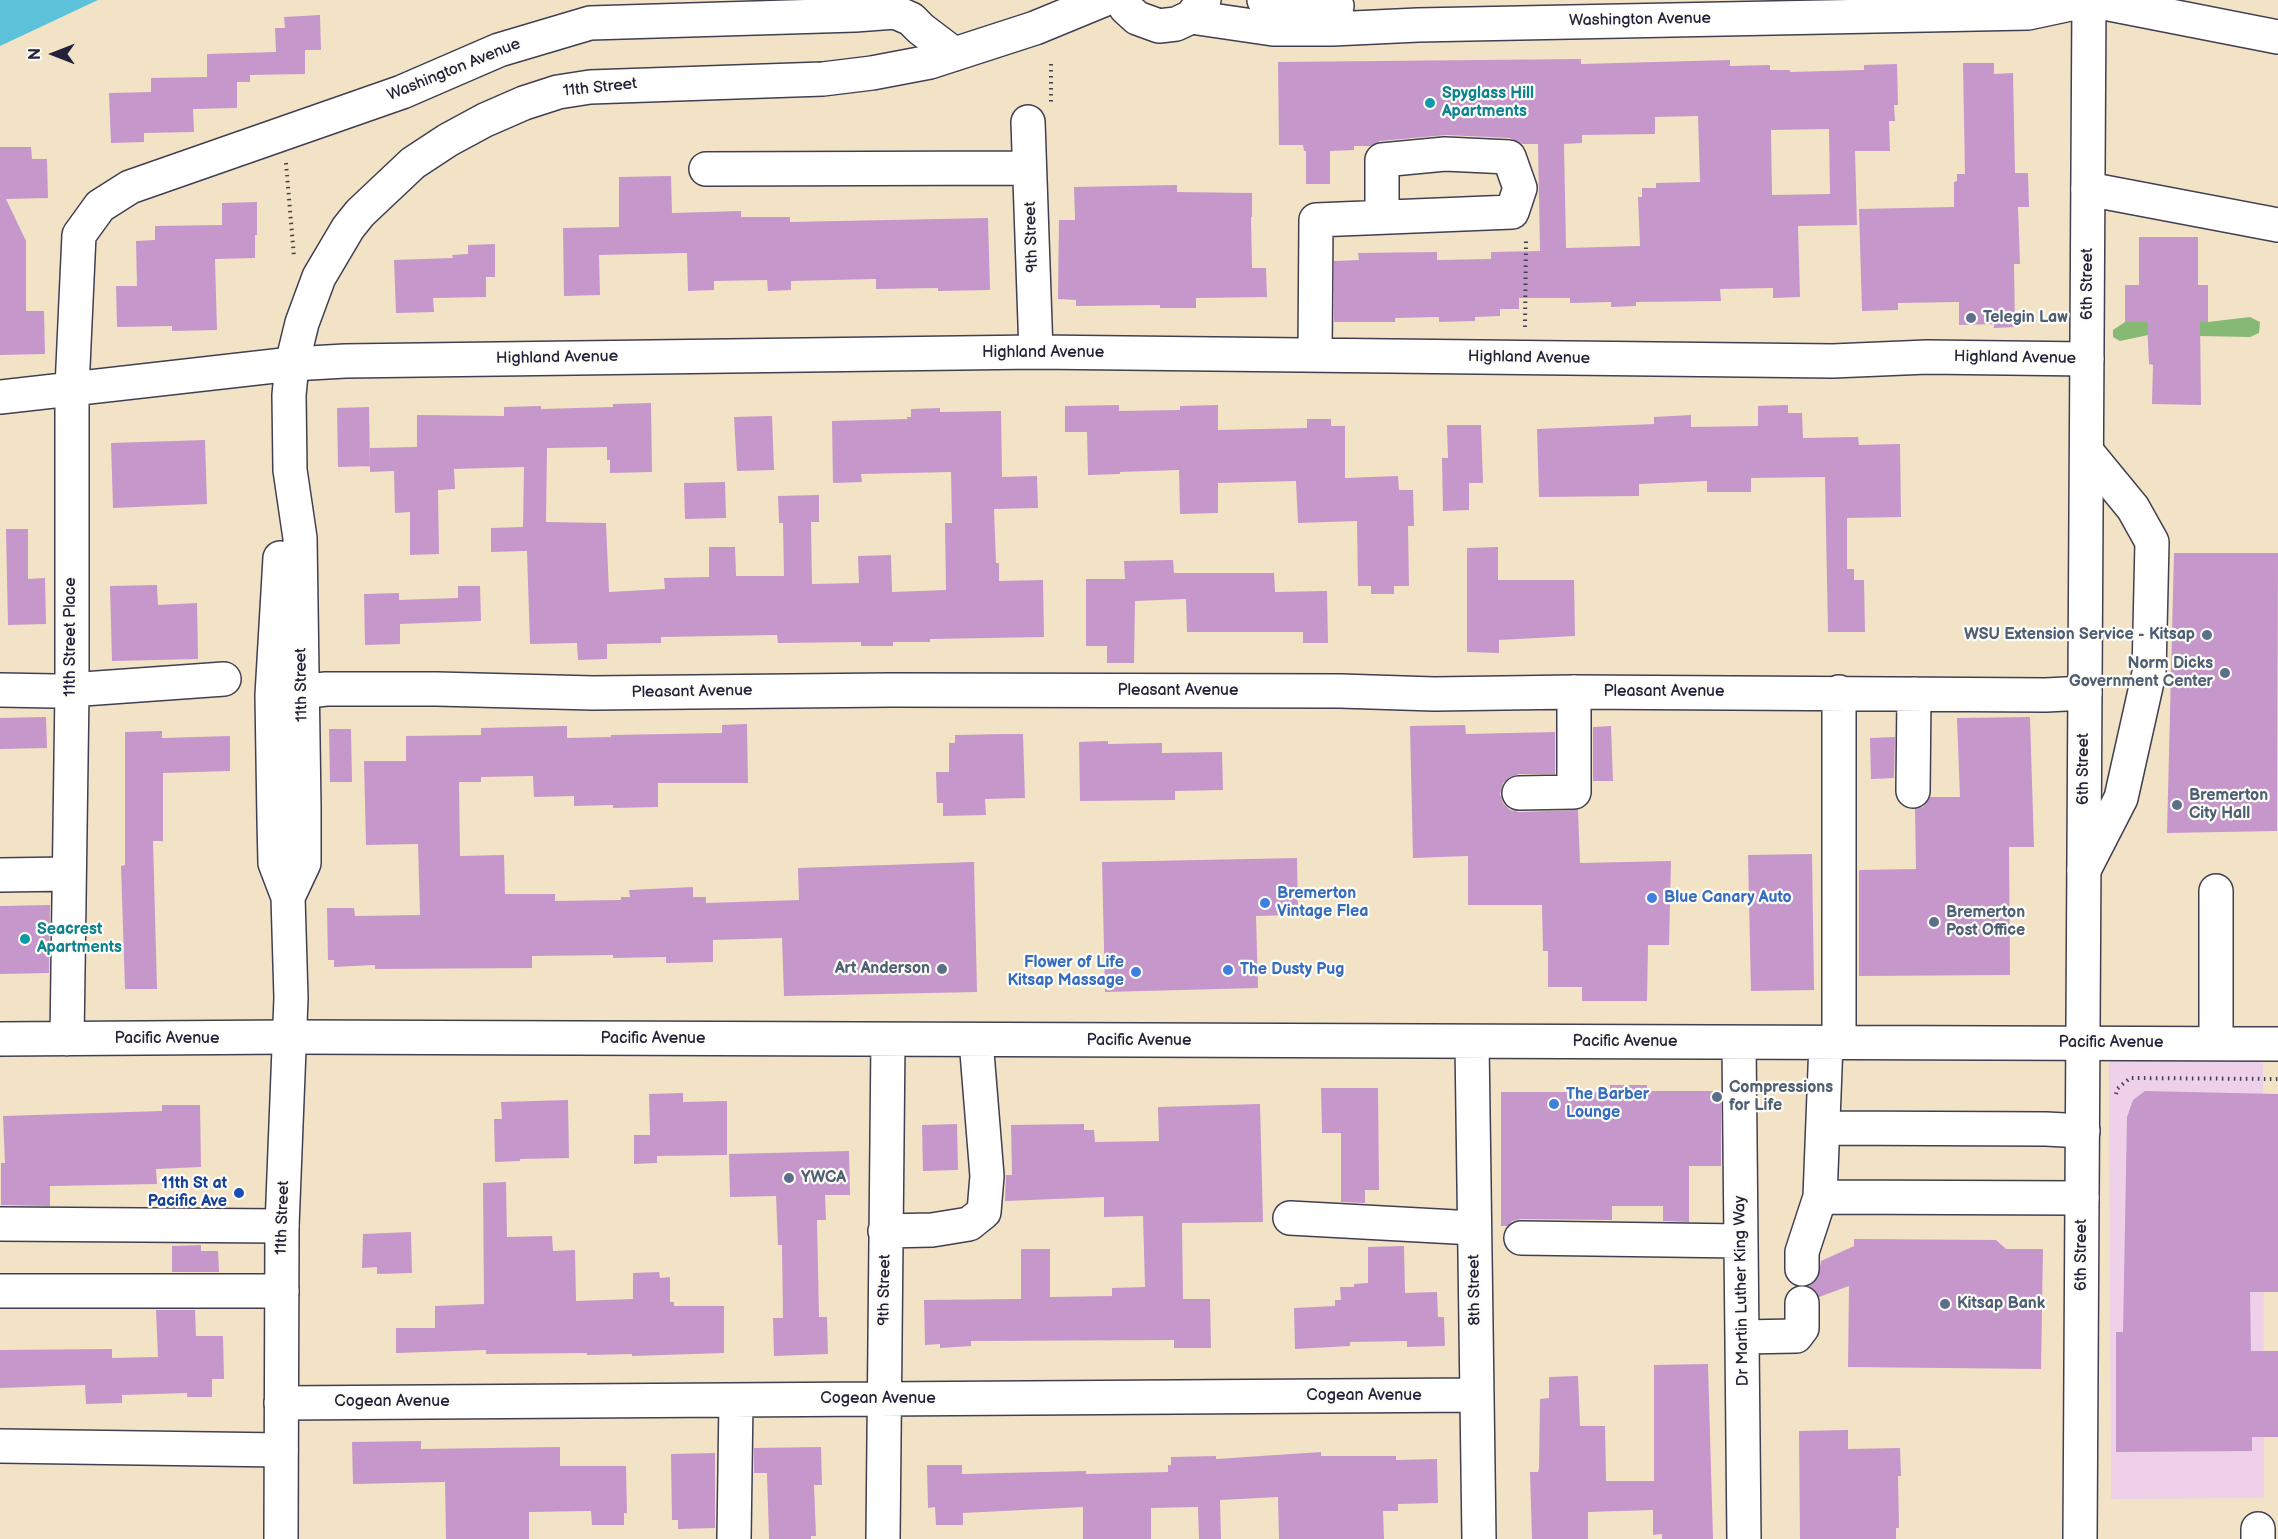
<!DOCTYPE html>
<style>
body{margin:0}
#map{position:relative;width:2278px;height:1539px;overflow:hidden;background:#f2e3c7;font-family:"Balsamiq Sans",sans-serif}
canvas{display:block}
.north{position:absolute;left:24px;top:24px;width:60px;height:60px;-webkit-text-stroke:4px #fdfcf7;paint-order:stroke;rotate:270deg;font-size:16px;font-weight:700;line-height:24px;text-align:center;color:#22223b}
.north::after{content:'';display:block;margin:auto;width:21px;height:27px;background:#22223b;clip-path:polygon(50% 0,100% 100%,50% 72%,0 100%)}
</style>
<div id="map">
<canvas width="2278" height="1539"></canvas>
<div class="north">N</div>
</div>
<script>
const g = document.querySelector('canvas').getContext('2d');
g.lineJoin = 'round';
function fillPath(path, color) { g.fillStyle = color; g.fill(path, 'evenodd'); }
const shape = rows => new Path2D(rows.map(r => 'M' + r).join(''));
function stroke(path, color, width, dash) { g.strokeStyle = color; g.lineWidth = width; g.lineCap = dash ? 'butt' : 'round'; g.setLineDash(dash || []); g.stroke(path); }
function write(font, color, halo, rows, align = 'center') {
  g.font = font + ' "Balsamiq Sans",sans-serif'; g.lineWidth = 4.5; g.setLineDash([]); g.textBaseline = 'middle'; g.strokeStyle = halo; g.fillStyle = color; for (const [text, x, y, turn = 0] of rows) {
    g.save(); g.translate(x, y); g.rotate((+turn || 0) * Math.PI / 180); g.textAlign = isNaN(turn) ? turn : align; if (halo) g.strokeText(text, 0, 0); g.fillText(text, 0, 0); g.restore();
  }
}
fillPath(shape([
 [2263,1060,2264,1498,2111,1499,2109,1061]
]), '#eed0e8');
fillPath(shape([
 [2250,317,2260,322,2259,333,2250,337,2148,335,2120,341,2113,337,2113,330,2125,322,2208,322]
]), '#86b974');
fillPath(shape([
 [0,0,98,0,0,46]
]), '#5cc2d9');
fillPath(shape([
 [320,15,321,50,305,50,305,74,250,75,250,82,237,82,237,108,193,109,194,132,144,133,144,142,111,143,109,93,151,92,151,78,207,77,207,54,276,52,275,28,285,28,284,17],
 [1581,59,1581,64,1730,60,1730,66,1770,65,1770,70,1790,70,1790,72,1864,70,1864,65,1897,64,1898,105,1894,105,1895,121,1889,121,1890,151,1855,151,1857,225,1798,226,1800,297,1773,298,1773,288,1720,289,1721,301,1636,302,1636,306,1611,307,1611,302,1570,303,1570,298,1519,298,1519,309,1500,309,1500,316,1475,317,1475,321,1439,322,1439,317,1395,318,1395,322,1334,322,1334,261,1359,260,1358,253,1437,252,1437,260,1491,259,1491,252,1540,251,1538,144,1522,144,1510,138,1446,135,1380,141,1370,146,1354,146,1354,150,1330,151,1330,184,1306,184,1306,151,1304,151,1303,145,1279,145,1278,62],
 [1698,116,1700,182,1656,183,1656,188,1642,188,1642,197,1638,197,1640,246,1566,248,1564,144,1582,143,1582,135,1655,134,1655,117],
 [1829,129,1830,194,1772,195,1771,130],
 [1963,63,1994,63,1994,74,2013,73,2015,173,2028,173,2029,207,2018,207,2020,264,2014,264,2015,327,1994,328,1994,324,1959,325,1959,302,1898,303,1898,310,1862,311,1859,209,1954,207,1954,182,1957,181,1957,174,1965,174],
 [0,147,31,147,32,159,47,159,48,198,6,199,26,241,26,311,44,311,45,354,0,355],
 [671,176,672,213,741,211,741,217,790,217,790,222,988,218,990,290,938,291,938,288,876,289,876,279,791,281,791,290,768,291,767,280,714,281,714,290,688,291,687,253,599,255,600,295,564,296,563,228,619,227,619,177],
 [1177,185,1177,192,1252,193,1252,217,1251,217,1252,268,1266,268,1267,297,1196,298,1196,308,1160,308,1160,305,1076,306,1076,300,1058,299,1059,220,1075,220,1074,187],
 [257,202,257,235,255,235,255,258,215,259,217,330,172,331,172,326,117,327,116,286,137,286,136,241,155,240,155,226,222,225,222,203],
 [2139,237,2198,237,2198,285,2208,285,2208,322,2200,322,2201,405,2152,404,2153,365,2149,364,2147,322,2125,322,2125,285,2139,285],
 [495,244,495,277,486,277,486,297,433,298,434,312,396,313,394,260,453,258,452,255,468,254,468,245],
 [651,403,652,472,610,473,610,460,607,460,607,447,547,448,546,522,606,523,609,592,665,589,664,578,709,577,709,547,735,547,736,576,784,576,783,523,779,523,778,496,819,495,819,522,811,522,812,584,859,583,858,556,891,555,892,592,946,590,945,523,952,523,951,472,861,474,862,482,833,483,832,421,907,419,907,417,911,417,911,409,940,408,940,412,1001,411,1002,477,1037,476,1038,508,994,509,996,563,999,563,999,581,1043,580,1044,637,930,639,930,642,893,642,893,646,861,646,861,642,778,643,777,635,661,637,661,643,607,644,607,659,578,660,577,643,530,644,527,551,491,552,491,528,523,527,524,467,454,469,455,489,438,490,439,554,410,555,410,512,395,513,394,471,370,472,370,448,417,447,417,415,504,416,504,407,541,406,541,409,613,407,613,404],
 [1119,405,1119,411,1180,410,1180,406,1218,405,1218,430,1307,428,1307,419,1331,419,1331,426,1345,426,1345,478,1398,476,1399,490,1413,490,1414,526,1408,526,1409,586,1394,586,1394,594,1371,594,1371,586,1358,586,1357,521,1298,523,1296,481,1218,483,1218,513,1180,514,1179,470,1120,472,1120,474,1088,475,1087,432,1065,432,1065,406],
 [1788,405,1788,413,1802,413,1803,438,1858,437,1859,445,1900,444,1901,517,1847,518,1847,569,1854,569,1854,580,1864,580,1865,632,1828,632,1825,477,1751,478,1751,492,1707,492,1707,481,1639,484,1639,496,1539,497,1537,429,1654,424,1654,417,1691,415,1691,427,1758,426,1758,406],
 [369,407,370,466,338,467,337,408],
 [772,416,774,470,737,471,734,417],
 [1447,425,1481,425,1483,483,1469,483,1469,510,1443,511,1442,458,1448,458],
 [205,440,207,504,113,508,111,443],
 [725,482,726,518,685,519,684,483],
 [6,529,28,529,28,579,45,578,46,624,8,625],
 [1498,547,1498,580,1574,580,1575,636,1499,640,1499,653,1467,652,1467,548],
 [2174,553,2278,553,2277,831,2167,833],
 [1173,560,1174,573,1274,573,1275,592,1327,591,1328,643,1303,643,1303,632,1187,632,1186,599,1135,601,1134,663,1107,663,1107,646,1086,646,1086,579,1125,579,1124,561],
 [157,585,158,605,197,603,198,659,112,661,110,586],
 [458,586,480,586,481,621,400,624,400,644,365,645,364,594,399,593,399,600,458,598],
 [46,717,47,748,0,749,0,718],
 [2030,717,2034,847,2009,847,2010,975,1859,976,1859,870,1916,869,1915,809,1923,807,1930,797,1960,797,1957,718],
 [747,724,748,783,658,783,658,807,613,808,613,805,574,806,574,796,534,797,533,776,481,777,481,782,459,782,460,856,504,855,505,894,555,894,555,901,621,900,621,897,630,897,629,890,693,887,693,897,706,897,706,903,799,900,798,868,974,862,977,992,784,996,782,938,713,940,713,962,666,963,666,957,613,958,613,955,532,956,532,968,375,969,375,965,334,967,334,960,328,960,327,908,354,908,355,916,420,915,418,844,366,845,364,761,406,761,406,736,481,735,481,728,567,726,567,738,611,737,611,735,722,733,722,725],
 [1465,725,1466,734,1555,732,1555,774,1519,774,1510,777,1503,783,1500,794,1503,803,1510,810,1519,812,1578,810,1580,863,1671,861,1669,945,1648,945,1647,1001,1582,1001,1582,987,1548,987,1548,951,1543,951,1542,905,1468,905,1468,856,1413,858,1410,726],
 [1611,726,1613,781,1593,781,1593,727],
 [329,729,351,729,352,782,330,782],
 [162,731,162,738,230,736,230,771,163,773,163,841,153,841,157,989,125,989,121,866,125,865,125,732],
 [1006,734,1023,734,1025,798,985,799,986,815,943,816,943,803,937,803,936,772,949,772,949,743,955,743,955,735],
 [1895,737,1894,778,1871,779,1870,738],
 [1108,741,1108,744,1162,743,1162,753,1222,752,1223,790,1175,791,1175,800,1080,801,1079,742],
 [1812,854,1814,990,1751,991,1748,855],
 [1297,858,1298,915,1256,916,1258,988,1105,992,1102,862],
 [50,905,49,973,0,974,0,906],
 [1610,1085,1647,1085,1647,1091,1721,1091,1721,1166,1689,1166,1689,1222,1663,1221,1663,1206,1612,1206,1612,1220,1521,1219,1512,1221,1508,1226,1501,1226,1501,1092,1610,1092],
 [1321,1088,1378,1088,1379,1190,1365,1190,1365,1203,1341,1202,1341,1133,1322,1133],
 [2145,1091,2278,1094,2278,1292,2250,1292,2251,1351,2278,1351,2278,1437,2252,1437,2252,1451,2116,1452,2116,1332,2123,1332,2127,1117,2133,1100],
 [683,1093,683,1102,727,1101,727,1155,657,1156,657,1163,634,1164,634,1135,650,1135,649,1094],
 [568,1100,569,1158,520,1159,520,1161,495,1162,494,1119,502,1119,501,1102],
 [1260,1104,1263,1222,1182,1223,1183,1299,1210,1299,1211,1348,1174,1348,1174,1340,971,1341,971,1346,940,1348,940,1344,925,1345,924,1300,1021,1299,1021,1249,1050,1249,1050,1297,1112,1296,1112,1288,1145,1287,1143,1216,1104,1217,1104,1197,1005,1201,1006,1175,1012,1175,1011,1125,1084,1124,1084,1130,1094,1130,1095,1142,1159,1141,1158,1107],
 [162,1105,200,1105,201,1167,156,1169,157,1184,50,1186,50,1206,1,1205,1,1163,5,1163,3,1116,162,1111],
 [957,1124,958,1170,923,1171,922,1125],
 [849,1151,850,1195,825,1195,826,1220,817,1220,819,1317,827,1317,828,1354,774,1356,773,1318,783,1318,782,1245,778,1245,776,1196,730,1197,729,1154],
 [506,1182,507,1237,552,1236,553,1251,575,1250,576,1301,633,1299,633,1273,659,1272,660,1278,670,1277,670,1302,674,1302,674,1306,724,1306,724,1353,632,1356,632,1354,587,1355,587,1353,486,1354,486,1350,396,1353,396,1328,435,1328,435,1306,484,1304,483,1183],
 [411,1232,412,1273,377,1274,377,1267,362,1268,363,1234],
 [1854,1239,1996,1240,2006,1249,2043,1249,2041,1369,1848,1367,1849,1286,1819,1297,1809,1286,1818,1278,1821,1261,1854,1246],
 [201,1245,201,1251,218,1251,219,1272,172,1272,172,1246],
 [1404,1246,1405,1293,1437,1292,1438,1317,1444,1317,1445,1346,1407,1347,1407,1341,1350,1342,1350,1346,1295,1349,1294,1308,1335,1306,1335,1300,1341,1300,1340,1287,1354,1287,1354,1284,1368,1283,1368,1247],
 [156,1310,195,1310,196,1336,223,1336,224,1379,212,1379,212,1397,187,1397,187,1393,122,1395,122,1403,86,1404,85,1385,0,1388,0,1350,112,1349,112,1358,158,1357],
 [1708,1364,1713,1539,1662,1539,1662,1534,1653,1535,1653,1510,1588,1512,1588,1539,1532,1539,1530,1472,1538,1472,1539,1468,1540,1399,1549,1398,1549,1377,1578,1376,1580,1426,1605,1426,1606,1481,1654,1481,1654,1365],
 [1848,1430,1848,1449,1900,1448,1901,1476,1898,1476,1899,1528,1896,1528,1896,1539,1800,1539,1799,1431],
 [421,1441,421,1449,560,1447,560,1466,626,1466,627,1513,624,1513,624,1525,592,1525,591,1511,529,1512,529,1539,446,1539,445,1482,353,1484,352,1442],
 [821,1447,822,1485,814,1485,816,1536,811,1536,811,1539,769,1539,767,1473,754,1473,754,1448],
 [1321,1452,1321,1456,1396,1456,1396,1460,1437,1459,1438,1503,1398,1504,1398,1511,1383,1511,1384,1539,1279,1539,1278,1497,1220,1500,1221,1539,1199,1539,1198,1507,1151,1508,1151,1539,1083,1539,1083,1507,963,1513,963,1525,936,1525,935,1507,928,1508,927,1465,962,1465,962,1474,1086,1471,1086,1474,1168,1472,1168,1465,1171,1465,1171,1457,1216,1456,1216,1459],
 [715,1453,715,1528,678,1529,678,1520,672,1520,671,1454]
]), '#c697cb');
const minor = shape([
 [1028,122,1036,352],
 [706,169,1029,168],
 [2088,189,2278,225],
 [1315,355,1316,220,1512,212,1520,188,1509,157,1445,154,1382,160,1382,217],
 [0,397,292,364,345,361,1036,352,1833,361,1927,357,2087,359],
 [0,690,55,691,224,679],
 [1839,692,1839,1043],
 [275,695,326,689,437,689,593,693,891,690,1340,691,1434,694,1574,692,2046,695,2085,693],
 [1913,791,1914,694],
 [1519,793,1574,792,1574,692],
 [2084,870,2121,798,2149,673,2152,542,2133,508,2087,452],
 [0,875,69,874],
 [0,1039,291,1037,2278,1044],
 [67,1039,72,690,72,388,79,235,100,206,130,187,402,92,499,50,590,23,855,15,895,12,911,19,921,29,954,54],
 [1472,1042,1479,1539],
 [1739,1043,1744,1539],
 [2216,1044,2216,891],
 [1823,1128,2046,1129,2083,1131],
 [1820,1197,2082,1198],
 [1290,1218,1474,1228],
 [0,1224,282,1226],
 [885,1231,932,1230,969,1224,984,1212,987,1176,976,1040],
 [1521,1238,1741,1241],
 [1802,1269,1802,1252,1820,1197,1826,1043],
 [0,1291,282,1291],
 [1742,1337,1796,1336,1802,1328,1802,1303],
 [281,1403,1476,1395],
 [0,1446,281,1450],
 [734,1539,736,1400],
 [883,1539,888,1040],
 [2258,1539,2258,1529]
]);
const major = shape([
 [1122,0,1126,8,1137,18,1159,26,1176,24,1191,17,1204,0],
 [1264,0,1297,7,1337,6],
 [2089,0,2278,37],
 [1191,17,1273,29,1332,29,1418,25,2028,13,2089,0],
 [280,558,272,695,274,820,275,863,288,897,291,998,282,1226,281,1539],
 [288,897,304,863,304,808,300,538,290,470,289,395,292,364,302,323,319,277,348,228,360,213,413,163,448,140,485,120,524,103,558,92,590,87,823,79,872,73,930,62,1035,28,1103,0],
 [2080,1539,2089,0]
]);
stroke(minor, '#413f50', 36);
stroke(major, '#413f50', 36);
stroke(shape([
 [1051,64,1051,102],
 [286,163,294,257],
 [1525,327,1526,239],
 [2116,1094,2117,1089,2130,1078,2278,1079]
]), '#413f50', 4, [1.5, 4.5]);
stroke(minor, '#fff', 33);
stroke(major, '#fff', 33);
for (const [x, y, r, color] of [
 [1430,103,6,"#0f9aa8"],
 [1971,318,6,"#5c6f8a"],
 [2207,635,6,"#5c6f8a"],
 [2225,673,6,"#5c6f8a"],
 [2177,805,6,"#5c6f8a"],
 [1652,898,6,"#3f7fe0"],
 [1265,903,6,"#3f7fe0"],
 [1934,922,6,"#5c6f8a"],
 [25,939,6,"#0f9aa8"],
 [942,969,6,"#5c6f8a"],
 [1228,970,6,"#3f7fe0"],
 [1136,972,6,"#3f7fe0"],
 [1717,1097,6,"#5c6f8a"],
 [1554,1104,6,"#3f7fe0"],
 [789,1178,6,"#5c6f8a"],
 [239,1193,6,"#1a4fb4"],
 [1945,1304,6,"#5c6f8a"]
]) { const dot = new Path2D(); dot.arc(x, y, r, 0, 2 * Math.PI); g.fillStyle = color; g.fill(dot); stroke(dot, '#fdfcf7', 2); }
write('16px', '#22223b', '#fdfcf7', [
 ["Washington Avenue",1640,20,-1],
 ["Washington Avenue",454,70,-22],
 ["11th Street",600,88,-6],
 ["9th Street",1032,237,-92],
 ["6th Street",2088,284,-90],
 ["Highland Avenue",1043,353],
 ["Highland Avenue",557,358,-1],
 ["Highland Avenue",1529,358,1],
 ["Highland Avenue",2015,358,1],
 ["11th Street Place",71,637,-90],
 ["11th Street",302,685,-91],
 ["Pleasant Avenue",1178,691],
 ["Pleasant Avenue",692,692,-1],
 ["Pleasant Avenue",1664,692],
 ["6th Street",2084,769,-90],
 ["Pacific Avenue",167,1039],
 ["Pacific Avenue",653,1039],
 ["Pacific Avenue",1139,1041],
 ["Pacific Avenue",1625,1042],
 ["Pacific Avenue",2111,1043],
 ["11th Street",283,1218,-88],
 ["6th Street",2082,1255,-90],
 ["9th Street",885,1290,-89],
 ["8th Street",1475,1290,-91],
 ["Dr Martin Luther King Way",1742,1291,-91],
 ["Cogean Avenue",1364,1396],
 ["Cogean Avenue",878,1399],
 ["Cogean Avenue",392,1402]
]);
write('bold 16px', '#0d838f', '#fdfcf7', [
 ["Spyglass Hill",1442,94],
 ["Apartments",1442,112],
 ["Seacrest",37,930],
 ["Apartments",37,948]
], 'left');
write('bold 16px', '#4e5e75', '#fdfcf7', [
 ["Telegin Law",1983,318],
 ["WSU Extension Service - Kitsap",2195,635,"right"],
 ["Norm Dicks",2213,664,"right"],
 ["Government Center",2213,682,"right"],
 ["Bremerton",2189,796],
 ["City Hall",2189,814],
 ["Bremerton",1946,913],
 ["Post Office",1946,931],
 ["Art Anderson",930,969,"right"],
 ["Compressions",1729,1088],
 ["for Life",1729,1106],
 ["YWCA",801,1178],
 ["Kitsap Bank",1957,1304]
], 'left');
write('bold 16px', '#366cbe', '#fdfcf7', [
 ["Bremerton",1277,894],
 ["Vintage Flea",1277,912],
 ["Blue Canary Auto",1664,898],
 ["Flower of Life",1124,963,"right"],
 ["Kitsap Massage",1124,981,"right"],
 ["The Dusty Pug",1240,970],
 ["The Barber",1566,1095],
 ["Lounge",1566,1113]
], 'left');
write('bold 16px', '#164399', '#fdfcf7', [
 ["11th St at",227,1184],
 ["Pacific Ave",227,1202]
], 'right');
</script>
